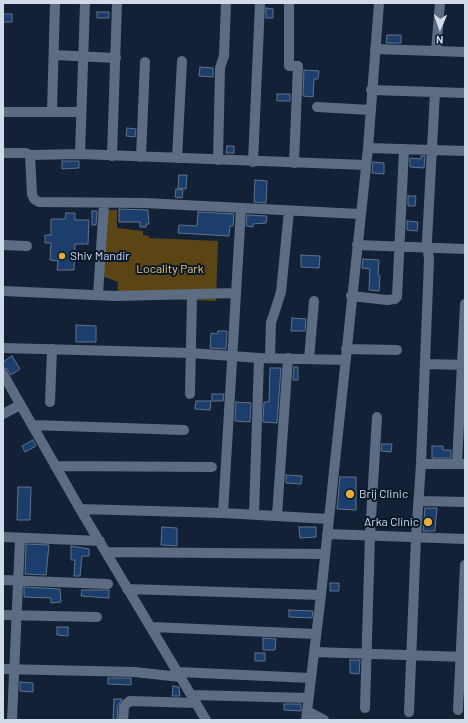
<!DOCTYPE html>
<style>
body{margin:0}
#map{position:relative;width:468px;height:723px;overflow:hidden;background:#122135;font-family:Barlow,sans-serif}
canvas{display:block}
.frame{position:absolute;inset:0;border:4px solid #d1dbe9;pointer-events:none}
.north{position:absolute;left:420px;top:8px;width:40px;height:40px;-webkit-text-stroke:3px #09172b;paint-order:stroke;rotate:182deg;font-size:11px;font-weight:700;line-height:16px;text-align:center;color:#d1dbe9}
.north::after{content:'';display:block;margin:auto;width:14px;height:18px;background:#d1dbe9;clip-path:polygon(50% 0,100% 100%,50% 72%,0 100%)}
</style>
<div id="map">
<canvas width="468" height="723"></canvas>
<div class="frame"></div>
<div class="north">N</div>
</div>
<script>
const g = document.querySelector('canvas').getContext('2d');
g.lineJoin = 'round';
function fillPath(path, color) { g.fillStyle = color; g.fill(path, 'evenodd'); }
const shape = rows => new Path2D(rows.map(r => 'M' + r).join(''));
function stroke(path, color, width, dash) { g.strokeStyle = color; g.lineWidth = width; g.lineCap = dash ? 'butt' : 'round'; g.setLineDash(dash || []); g.stroke(path); }
function write(font, color, halo, rows, align = 'center') {
  g.font = font + ' Barlow,sans-serif'; g.lineWidth = 4; g.setLineDash([]); g.textBaseline = 'middle'; g.strokeStyle = halo; g.fillStyle = color; for (const [text, x, y, turn = 0] of rows) {
    g.save(); g.translate(x, y); g.rotate((+turn || 0) * Math.PI / 180); g.textAlign = isNaN(turn) ? turn : align; if (halo) g.strokeText(text, 0, 0); g.fillText(text, 0, 0); g.restore();
  }
}
fillPath(shape([
 [104,210,117,210,117,228,143,231,143,235,149,236,149,238,218,241,216,301,117,297,118,282,102,276]
]), '#5c4515');
const building = shape([
 [266,8,273,9,273,18,266,18,266,8],
 [97,12,109,12,109,18,97,18,97,12],
 [3,14,12,14,12,22,3,22,3,14],
 [387,35,401,35,401,43,386,43,387,35],
 [200,67,213,68,213,77,199,76,200,67],
 [304,70,319,71,318,79,314,79,313,97,303,96,304,70],
 [277,94,290,94,290,101,277,101,277,94],
 [127,128,136,129,135,137,126,136,127,128],
 [227,146,234,146,234,153,226,153,227,146],
 [421,156,425,156,424,168,410,167,410,158,421,159,421,156],
 [62,161,79,161,79,168,62,169,62,161],
 [373,162,384,163,384,174,372,173,373,162],
 [179,175,187,175,186,189,178,188,179,175],
 [255,180,267,181,266,203,254,202,255,180],
 [176,189,183,190,182,198,175,197,176,189],
 [408,196,416,196,415,206,408,206,408,196],
 [119,209,148,210,149,224,146,224,146,227,140,227,140,222,119,222,119,209],
 [92,211,97,211,96,225,92,225,92,211],
 [198,212,234,214,233,226,230,226,229,236,178,233,179,225,197,226,198,212],
 [66,213,75,213,75,220,89,220,88,244,75,244,74,270,57,270,58,261,50,260,51,243,45,243,45,235,51,235,51,219,65,219,66,213],
 [247,215,267,216,266,223,253,224,253,227,246,226,247,215],
 [407,221,418,222,417,231,407,230,407,221],
 [301,255,320,256,319,268,301,267,301,255],
 [363,259,379,260,378,275,380,276,379,291,369,290,370,269,362,268,363,259],
 [292,318,306,319,305,331,291,331,292,318],
 [76,325,96,326,96,342,76,342,76,325],
 [218,331,227,331,226,349,210,348,211,333,217,334,218,331],
 [12,356,20,369,11,375,7,369,3,368,3,362,12,356],
 [294,367,298,367,298,380,293,380,294,367],
 [270,368,281,368,277,423,263,422,264,402,269,402,270,368],
 [212,394,224,394,223,401,212,401,212,394],
 [196,401,211,401,210,410,195,409,196,401],
 [236,402,251,403,250,422,235,421,236,402],
 [33,440,36,446,25,452,22,446,33,440],
 [382,444,392,444,391,452,381,451,382,444],
 [432,446,443,446,443,450,451,450,451,458,432,458,432,446],
 [286,475,302,476,301,484,286,483,286,475],
 [340,477,356,477,356,510,337,509,340,477],
 [18,487,31,487,30,520,17,520,18,487],
 [425,508,437,508,435,531,423,531,425,508],
 [162,527,177,528,177,546,161,545,162,527],
 [299,527,316,527,316,537,300,538,299,527],
 [26,544,49,545,46,575,25,574,26,544],
 [71,546,89,549,89,556,82,556,80,576,74,576,75,560,71,560,71,546],
 [330,583,339,583,339,591,330,591,330,583],
 [24,587,60,589,61,602,51,603,51,598,24,597,24,587],
 [82,590,109,590,109,598,81,596,82,590],
 [289,610,313,611,312,618,289,617,289,610],
 [57,627,68,627,68,636,57,635,57,627],
 [263,638,276,639,275,650,263,650,263,638],
 [255,653,265,653,265,661,255,661,255,653],
 [350,660,360,660,359,674,350,673,350,660],
 [108,678,131,678,131,685,108,684,108,678],
 [20,682,33,683,33,692,20,691,20,682],
 [173,686,179,687,180,696,172,696,173,686],
 [114,699,122,699,118,706,117,720,113,720,114,699],
 [284,704,301,704,301,711,284,710,284,704]
]);
fillPath(building, '#1b3e6c');
stroke(building, '#61738b', 1);
stroke(shape([
 [289,3,289,66,298,66,294,163],
 [375,49,465,52],
 [436,51,440,3],
 [54,55,116,58],
 [371,90,465,93],
 [317,107,370,110],
 [52,111,55,3],
 [3,112,81,112],
 [368,148,465,151],
 [3,153,26,153,30,155,32,194,34,199,39,202,145,203,359,214],
 [80,154,85,3],
 [30,155,80,154,365,165],
 [112,156,117,3],
 [141,157,145,62],
 [177,158,182,61],
 [218,160,220,68,224,56,226,3],
 [253,162,260,3],
 [3,245,27,246],
 [357,245,465,249],
 [3,291,116,296,236,293],
 [98,295,104,203],
 [351,296,387,300,395,299,397,297,404,149],
 [3,348,191,353,259,358,345,360],
 [346,349,397,350],
 [270,358,271,323,281,292,289,211],
 [309,359,314,301],
 [425,364,465,365],
 [3,374,80,509,206,720],
 [190,394,192,295],
 [50,402,52,349],
 [3,414,20,405],
 [32,425,184,430],
 [421,464,465,464],
 [457,464,465,304],
 [55,466,212,467],
 [419,501,465,502],
 [80,509,223,513,329,519],
 [223,513,241,209],
 [254,514,259,358],
 [277,515,288,358],
 [327,534,465,539],
 [3,537,100,541],
 [106,552,325,554],
 [3,580,108,584],
 [127,589,321,595],
 [3,615,97,617],
 [152,627,316,634],
 [314,652,465,657],
 [3,669,134,672,181,677],
 [178,672,310,678],
 [192,695,308,698],
 [365,708,370,535,377,417],
 [458,710,465,565],
 [307,711,324,720],
 [409,712,416,537,421,464,429,260,427,241,435,92],
 [12,720,20,539],
 [123,720,124,707,126,704,130,701,196,703],
 [306,720,321,595,368,148,379,3]
]), '#5c6c83', 10);
for (const [x, y, r, color] of [
 [62,256,4,"#e5ad35"],
 [350,494,5,"#e5ad35"],
 [428,522,5,"#e5ad35"]
]) { const dot = new Path2D(); dot.arc(x, y, r, 0, 2 * Math.PI); g.fillStyle = color; g.fill(dot); stroke(dot, '#09172b', 1.5); }
write('12px', '#d1dbe9', '#09172b', [
 ["Shiv Mandir",70,256],
 ["Brij Clinic",359,494],
 ["Arka Clinic",419,522,"right"]
], 'left');
write('12px', '#f4c66d', '#09172b', [
 ["Locality Park",170,269]
]);
</script>
